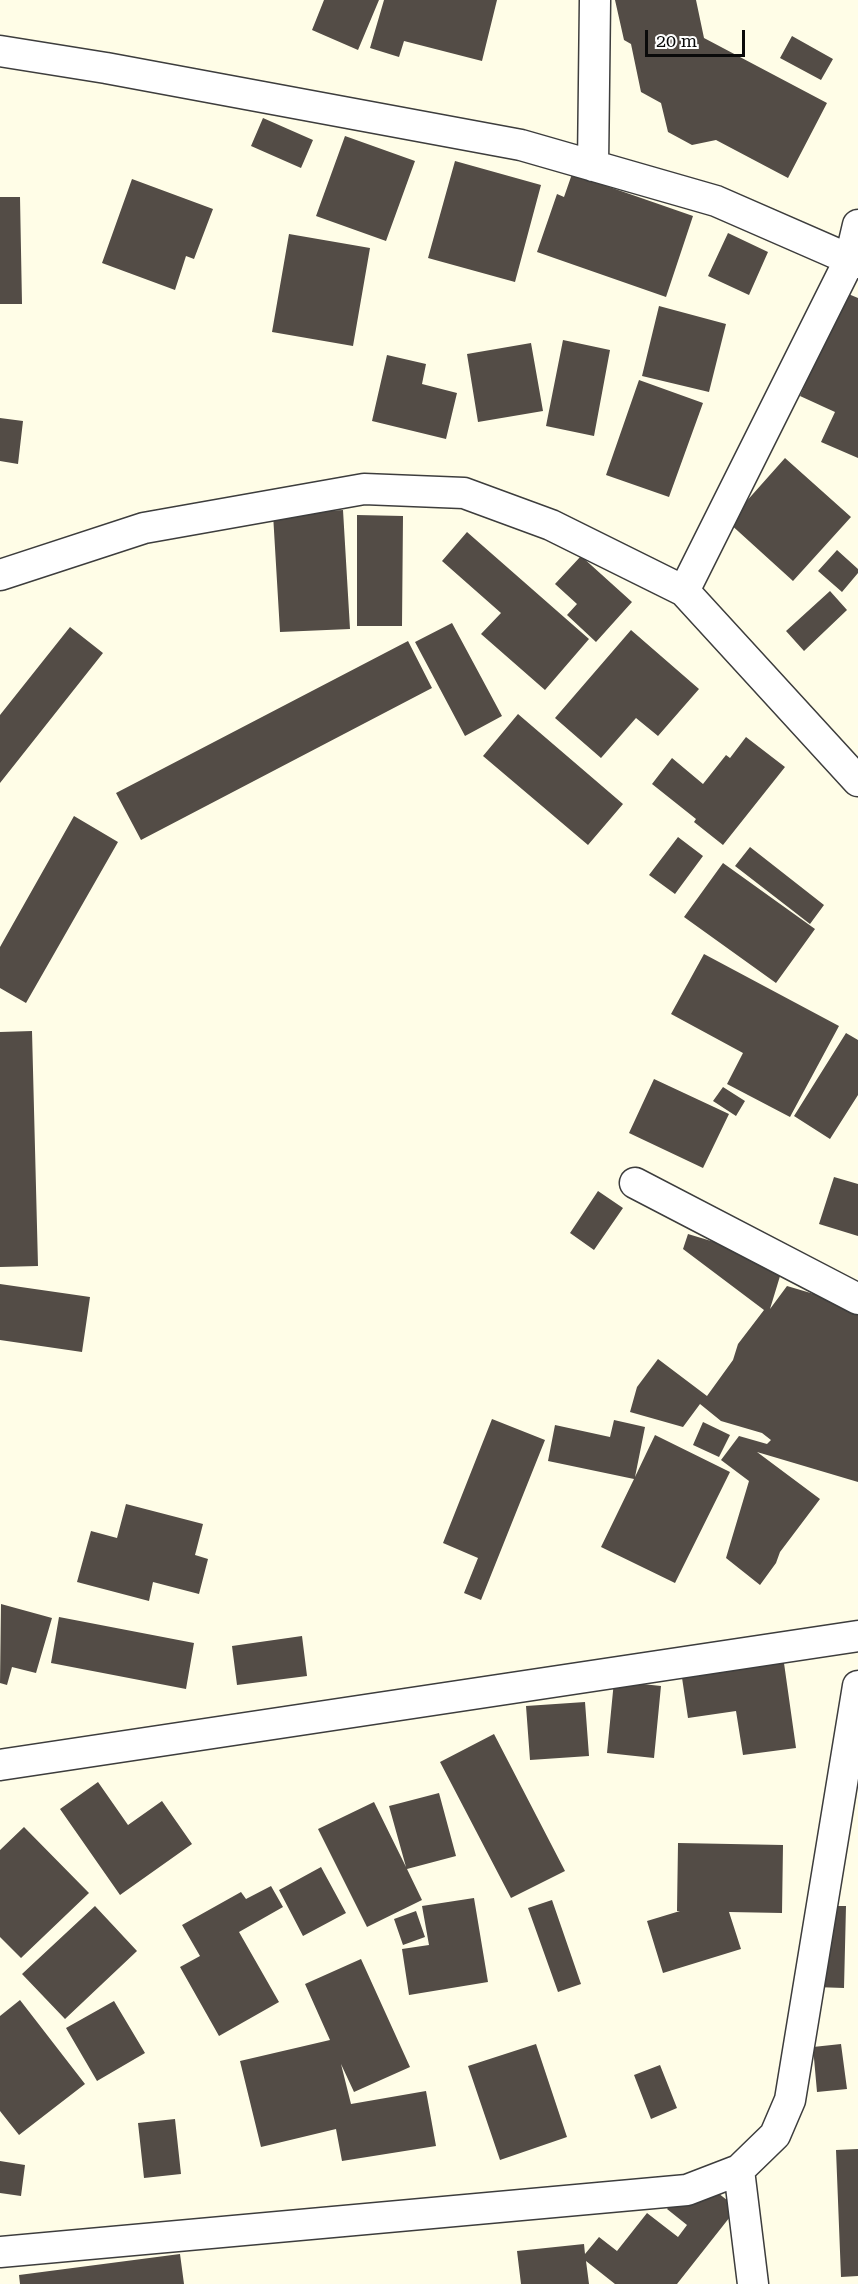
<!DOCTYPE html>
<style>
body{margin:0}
#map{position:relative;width:858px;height:2284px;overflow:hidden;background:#fffde7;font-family:"Roboto Serif",serif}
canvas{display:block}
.scale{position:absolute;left:645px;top:30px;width:100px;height:27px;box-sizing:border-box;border:3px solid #0a0a0a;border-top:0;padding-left:8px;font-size:18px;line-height:21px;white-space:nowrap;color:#0a0a0a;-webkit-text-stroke:4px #fff;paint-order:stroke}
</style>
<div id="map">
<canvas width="858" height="2284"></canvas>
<div class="scale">20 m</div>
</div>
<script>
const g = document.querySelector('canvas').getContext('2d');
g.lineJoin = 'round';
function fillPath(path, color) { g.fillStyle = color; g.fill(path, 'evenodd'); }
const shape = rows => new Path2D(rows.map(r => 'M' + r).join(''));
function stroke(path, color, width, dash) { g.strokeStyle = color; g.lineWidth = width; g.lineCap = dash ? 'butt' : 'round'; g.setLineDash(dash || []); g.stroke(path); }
fillPath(shape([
 [324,0,379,0,358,50,312,30],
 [384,0,497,0,482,61,404,41,399,57,370,48],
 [615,0,696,0,704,38,827,103,788,178,716,140,692,145,668,132,661,103,641,92,631,44,624,40],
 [792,36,833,59,821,80,780,58],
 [263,118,313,140,301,168,251,146],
 [345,136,415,161,386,241,316,216],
 [455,161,541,185,515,282,428,258],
 [572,174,693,216,666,297,537,252,557,194,564,197],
 [132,179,213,209,194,259,186,256,175,290,102,263],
 [0,197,20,197,22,304,0,304],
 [728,233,768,252,749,295,708,276],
 [289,234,370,248,353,346,272,332],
 [846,293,858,298,858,458,821,442,835,412,800,396],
 [659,306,726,324,709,392,642,376],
 [563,340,610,350,594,436,546,426],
 [531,343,543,411,478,422,467,354],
 [387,355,426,364,422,384,457,393,446,439,372,421],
 [639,380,703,403,669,497,606,475],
 [0,418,23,421,18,464,0,461],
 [785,458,851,517,793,581,728,522],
 [343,510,350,629,280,632,273,514],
 [357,515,403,516,402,626,357,626],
 [467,532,589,639,545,690,481,634,501,613,442,561],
 [837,550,858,569,858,573,842,592,818,571],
 [581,556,632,602,596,642,567,615,577,604,555,584],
 [830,591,847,610,804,651,786,631],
 [452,623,502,716,465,736,415,642],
 [70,627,103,653,0,783,0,715],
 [631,630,699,689,658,736,636,718,601,758,555,718],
 [408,641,432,688,141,840,116,793],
 [518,714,623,804,588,845,483,756],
 [746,737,785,767,723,845,694,822,696,819,652,784,672,758,703,784,726,755,730,758],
 [74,816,118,842,26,1003,0,988,0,947],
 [678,837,703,856,675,894,649,875],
 [750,847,824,905,810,924,735,866],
 [723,863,815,929,776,983,684,917],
 [704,954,839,1026,790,1117,727,1084,743,1053,671,1014],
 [32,1031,38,1266,0,1267,0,1032],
 [846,1033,858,1040,858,1095,830,1139,794,1116],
 [654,1079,729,1114,703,1168,629,1133],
 [723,1087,745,1101,736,1116,713,1101],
 [834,1177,858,1184,858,1236,819,1224],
 [598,1191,623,1208,594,1250,570,1233],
 [688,1234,784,1263,770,1309,787,1286,858,1307,858,1482,757,1452,820,1499,780,1552,776,1563,760,1585,726,1558,749,1481,721,1460,739,1436,767,1444,771,1440,762,1433,721,1421,700,1404,683,1427,630,1412,637,1387,658,1359,707,1396,733,1360,738,1344,764,1310,683,1249],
 [0,1284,90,1297,82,1352,0,1340],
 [492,1419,545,1440,481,1600,464,1593,478,1558,443,1543],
 [614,1420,645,1427,635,1477,655,1435,730,1472,675,1583,601,1547,634,1479,548,1461,555,1425,610,1437],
 [703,1422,730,1435,719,1457,693,1445],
 [126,1504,203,1524,195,1555,208,1559,199,1594,153,1582,149,1601,77,1582,91,1531,117,1538],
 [1,1604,52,1618,36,1673,12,1667,7,1685,0,1683],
 [59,1617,194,1643,186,1689,51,1663],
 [302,1636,307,1676,237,1685,232,1646],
 [783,1656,796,1748,743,1755,736,1711,688,1718,681,1671],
 [614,1681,661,1686,654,1758,607,1753],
 [585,1702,589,1756,530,1760,526,1706],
 [494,1734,565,1871,511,1898,440,1762],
 [98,1782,128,1825,162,1801,192,1844,120,1895,60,1809],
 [439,1793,456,1856,407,1869,422,1900,367,1927,318,1829,374,1802,406,1867,389,1806],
 [24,1827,89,1893,21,1958,0,1937,0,1850],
 [678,1843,783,1845,782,1913,729,1912,741,1949,663,1973,647,1921,680,1911,677,1911],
 [321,1867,346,1913,303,1936,279,1890],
 [271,1886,283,1907,239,1932,279,2002,219,2036,180,1967,200,1956,182,1925,241,1892,246,1899],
 [474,1898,488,1982,409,1995,402,1949,429,1945,422,1906],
 [552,1900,581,1984,558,1992,528,1908],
 [95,1906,137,1951,65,2019,22,1974],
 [816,1906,846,1906,844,1988,815,1987],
 [416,1911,425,1937,403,1945,394,1919],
 [361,1959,410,2067,354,2092,341,2064,351,2104,426,2091,436,2146,342,2161,336,2129,261,2147,240,2061,330,2040,305,1984],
 [20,2000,85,2084,19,2135,0,2111,0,2016],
 [114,2001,145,2053,97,2081,66,2028],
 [536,2044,567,2137,500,2160,468,2066],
 [841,2044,847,2089,817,2092,813,2047],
 [660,2065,677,2108,651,2119,634,2075],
 [175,2119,181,2174,144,2178,138,2123],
 [858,2149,858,2276,841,2277,836,2150],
 [0,2161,25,2165,21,2196,0,2193],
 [694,2174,737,2208,677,2284,615,2284,586,2261,589,2284,521,2284,517,2251,584,2244,585,2254,599,2237,617,2251,647,2213,678,2237,687,2225,667,2209],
 [180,2254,184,2284,20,2284,19,2275]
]), '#534c46');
const street = shape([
 [0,51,106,68,521,145,716,201,858,263],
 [593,166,595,0],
 [0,575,144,528,364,489,464,493,551,525,684,591,858,781],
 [684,591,850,259,858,225],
 [635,1183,858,1299],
 [0,1765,858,1636],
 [739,2170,753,2284],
 [0,2252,687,2190,739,2170,775,2135,790,2100,858,1686]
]);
stroke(street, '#3d3d3d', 33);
stroke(street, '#fff', 30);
</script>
